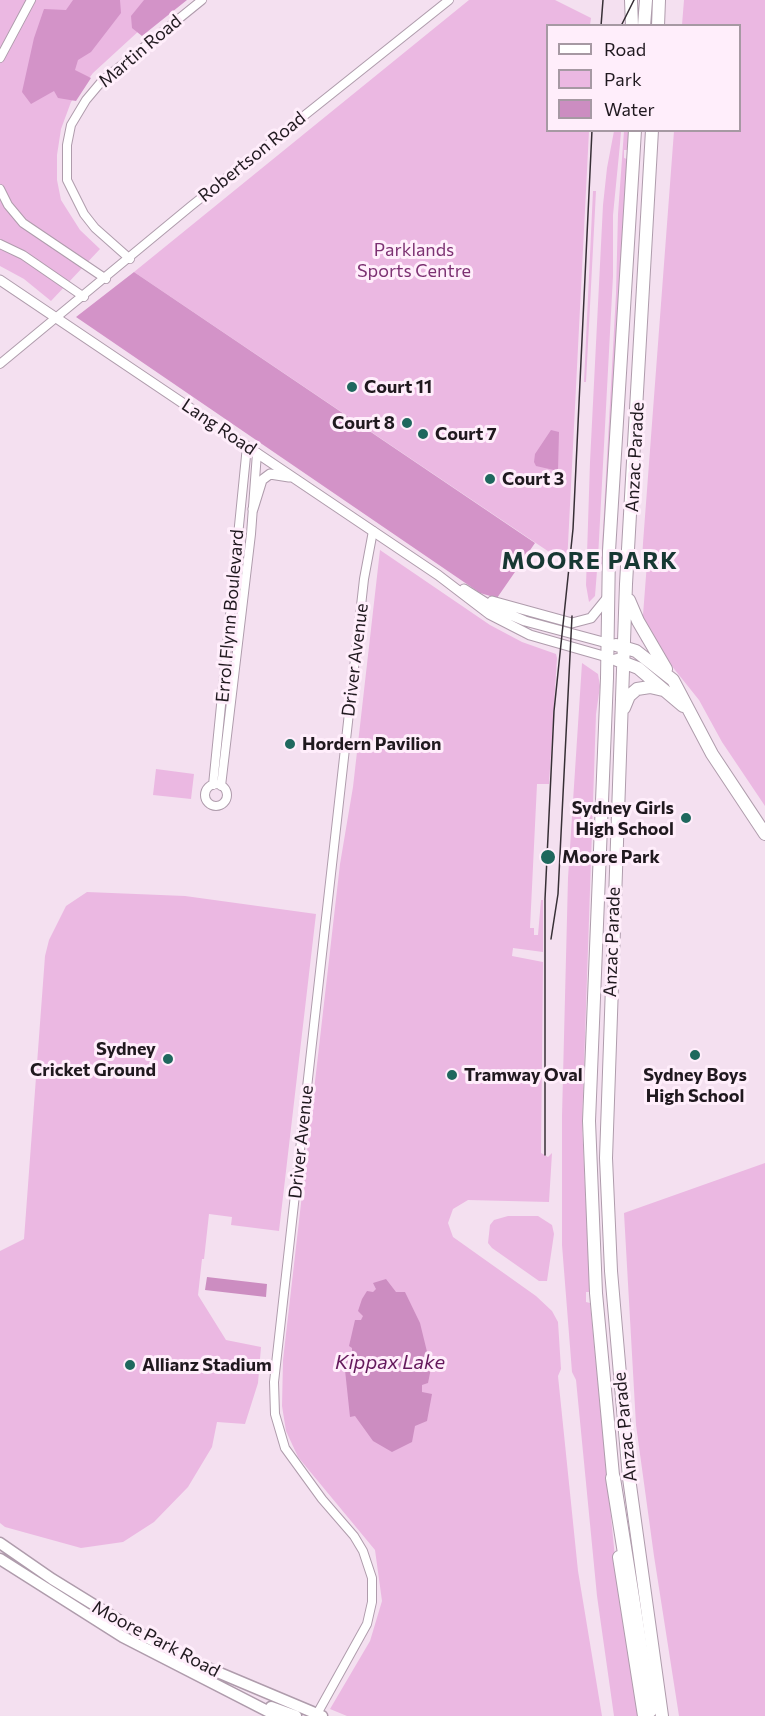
<!DOCTYPE html>
<style>
body{margin:0}
#map{position:relative;width:765px;height:1716px;overflow:hidden;background:#f4e0f0;font-family:Commissioner,sans-serif}
canvas{display:block}
.legend{position:absolute;left:546px;top:24px;width:195px;height:108px;box-sizing:border-box;background:#ffeefb;border:2px solid #a699a3;margin:0;padding:8px 10px;list-style:none;font-size:18px;color:#20191f}
.legend li{display:flex;align-items:center;gap:12px;height:30px}
.legend b{width:30px;border:2px solid #a699a3}
</style>
<div id="map">
<canvas width="765" height="1716"></canvas>
<ul class="legend">
<li><b style="height:8px;background:#fff"></b>Road</li>
<li><b style="height:16px;background:#ebb8e2"></b>Park</li>
<li><b style="height:16px;background:#cc8dc1"></b>Water</li>
</ul>
</div>
<script>
const g = document.querySelector('canvas').getContext('2d');
g.lineJoin = 'round';
function fillPath(path, color) { g.fillStyle = color; g.fill(path, 'evenodd'); }
const shape = rows => new Path2D(rows.map(r => 'M' + r).join(''));
function stroke(path, color, width, dash) { g.strokeStyle = color; g.lineWidth = width; g.lineCap = dash ? 'butt' : 'round'; g.setLineDash(dash || []); g.stroke(path); }
function write(font, color, halo, rows, align = 'center') {
  g.font = font + ' Commissioner,sans-serif'; g.lineWidth = 6; g.setLineDash([]); g.textBaseline = 'middle'; g.strokeStyle = halo; g.fillStyle = color; for (const [text, x, y, turn = 0] of rows) {
    g.save(); g.translate(x, y); g.rotate((+turn || 0) * Math.PI / 180); g.textAlign = isNaN(turn) ? turn : align; if (halo) g.strokeText(text, 0, 0); g.fillText(text, 0, 0); g.restore();
  }
}
fillPath(shape([
 [0,0,179,0,141,29,93,73,71,102,61,129,57,155,57,180,61,200,80,230,100,249,51,301,24,279,0,266],
 [469,0,555,0,591,18,590,25,548,26,548,130,589,131,567,564,134,272],
 [684,0,765,0,765,806,722,742,699,700,667,660,641,641,647,563,642,562,643,543,674,131,740,130,740,26,682,25],
 [614,131,621,131,620,144,613,215,613,276,598,558,595,596,589,602,586,585,590,462,603,205,607,168],
 [624,131,628,131,628,150,624,150,624,158,627,159,603,571,601,566,616,294,618,214],
 [593,191,596,191,586,382,584,382],
 [380,550,490,625,522,642,556,654,557,658,549,784,537,784,530,928,534,928,534,935,538,935,541,900,543,900,543,952,513,948,512,956,543,962,541,1153,548,1157,552,1153,549,1202,468,1200,453,1209,448,1223,453,1237,536,1296,552,1311,558,1322,561,1369,558,1376,578,1571,602,1716,347,1716,330,1709,370,1641,382,1601,375,1550,298,1457,286,1431,282,1406,283,1360,340,864,353,787],
 [582,663,598,674,600,686,596,714,582,1124,590,1292,586,1292,586,1302,590,1303,617,1578,638,1716,614,1716,597,1596,576,1380,572,1372,562,1245,562,1116,568,878],
 [156,769,194,774,191,799,153,795],
 [87,892,185,896,316,914,279,1231,231,1225,232,1217,209,1214,204,1259,202,1259,198,1295,226,1340,261,1347,258,1383,245,1424,217,1422,212,1447,188,1487,154,1522,123,1542,81,1548,5,1527,0,1523,0,1251,24,1239,45,956,49,940,66,906],
 [765,1163,765,1716,679,1716,654,1556,636,1425,624,1213],
 [508,1216,538,1216,552,1225,554,1234,547,1281,539,1281,492,1248,488,1243,490,1225,494,1220]
]), '#ebb8e2');
fillPath(shape([
 [73,0,120,0,121,13,91,52,78,60,75,70,91,78,76,101,58,98,54,91,31,104,22,92,34,38,44,9,66,10],
 [144,0,187,0,142,36,132,28,131,16],
 [134,272,535,543,497,598,480,593,76,317],
 [551,430,559,432,558,471,536,466,534,462,535,454]
]), '#d393c8');
fillPath(shape([
 [207,1277,267,1284,266,1297,205,1290],
 [386,1279,396,1292,405,1292,420,1323,431,1368,428,1383,422,1385,422,1392,432,1394,427,1421,415,1426,412,1442,392,1452,373,1441,355,1416,350,1417,345,1370,346,1354,352,1353,352,1348,349,1346,355,1320,361,1320,363,1316,358,1311,362,1299,367,1291,373,1292,376,1289,373,1283]
]), '#cc8dc1');
const minor = shape([
 [0,58,31,0],
 [0,189,8,205,23,223,106,279],
 [0,244,23,255,84,297],
 [130,259,95,228,84,214,67,180,67,145,71,125,86,100,102,81,202,0],
 [0,364,191,206,449,0],
 '205 795a11 11 0 1 1 22 0a11 11 0 1 1-22 0Z',
 [213,785,247,446],
 [221,786,251,534,257,453],
 [317,1714,367,1624,372,1602,372,1578,363,1551,354,1536,322,1499,285,1448,275,1414,274,1382,364,579,373,531]
]);
const tertiary = shape([
 [0,280,438,575,489,614,530,635,607,657],
 [253,509,262,480,270,474,289,477],
 [464,589,494,608,525,621,607,643],
 [492,601,572,623,591,618,608,597]
]);
const secondary = shape([
 [0,1543,52,1579,146,1637,196,1663,322,1716],
 [0,1559,123,1637,277,1716],
 [271,1707,296,1716]
]);
const primary = shape([
 [631,0,632,26],
 [644,26,646,0],
 [658,26,659,0],
 [652,130,626,584,606,1158,611,1271,629,1478,662,1716],
 [629,600,638,621,666,669],
 [616,645,636,651,673,680,712,754,765,834],
 [617,660,638,668,683,706],
 [624,708,629,696,637,689,650,687,663,690],
 [614,1486,596,1293,589,1121,607,678,609,551,635,130],
 [619,1557,644,1716]
]);
const motorway = shape([
 [613,1478,650,1710]
]);
stroke(minor, '#af9cac', 10);
stroke(tertiary, '#af9cac', 11);
stroke(secondary, '#af9cac', 13);
stroke(primary, '#af9cac', 14);
stroke(motorway, '#af9cac', 16);
stroke(minor, '#fff', 8);
stroke(tertiary, '#fff', 9);
stroke(secondary, '#fff', 10);
stroke(primary, '#fff', 12);
stroke(motorway, '#fff', 14);
stroke(shape([
 [601,26,603,0],
 [621,26,634,0],
 [551,939,558,894,572,616],
 [545,1155,545,899,554,711,573,529,592,130]
]), '#372f36', 1.5);
for (const [x, y, r, color] of [
 [352,387,6,"#1f685e"],
 [407,423,6,"#1f685e"],
 [423,434,6,"#1f685e"],
 [490,479,6,"#1f685e"],
 [290,744,6,"#1f685e"],
 [686,818,6,"#1f685e"],
 [548,857,8,"#1f685e"],
 [695,1055,6,"#1f685e"],
 [168,1059,6,"#1f685e"],
 [452,1075,6,"#1f685e"],
 [130,1365,6,"#1f685e"]
]) { const dot = new Path2D(); dot.arc(x, y, r, 0, 2 * Math.PI); g.fillStyle = color; g.fill(dot); stroke(dot, '#ffeefb', 2); }
write('18px', '#20191f', '#ffeefb', [
 ["Martin Road",140,51,-40],
 ["Robertson Road",252,157,-39],
 ["Lang Road",219,427,34],
 ["Anzac Parade",635,457,-87],
 ["Errol Flynn Boulevard",230,616,-85],
 ["Driver Avenue",355,660,-83],
 ["Anzac Parade",612,942,-88],
 ["Driver Avenue",301,1142,-84],
 ["Anzac Parade",625,1427,-96],
 ["Moore Park Road",156,1639,28]
]);
write('18px', '#7c3172', '#ffeefb', [
 ["Parklands",414,250],
 ["Sports Centre",414,271]
]);
write('bold 18px', '#20191f', '#ffeefb', [
 ["Court 11",364,387],
 ["Court 8",395,423,"right"],
 ["Court 7",435,434],
 ["Court 3",502,479],
 ["Hordern Pavilion",302,744],
 ["Sydney Girls",674,808,"right"],
 ["High School",674,829,"right"],
 ["Moore Park",562,857],
 ["Sydney",156,1049,"right"],
 ["Cricket Ground",156,1070,"right"],
 ["Tramway Oval",464,1075],
 ["Sydney Boys",695,1075,"center"],
 ["High School",695,1096,"center"],
 ["Allianz Stadium",142,1365]
], 'left');
write('italic 20px', '#64185b', '#ffeefb', [
 ["Kippax Lake",390,1362]
]);
g.letterSpacing = '1.5px';
write('bold 24px', '#173833', '#ffeefb', [
 ["MOORE PARK",590,561]
]);
g.letterSpacing = '0px';
</script>
